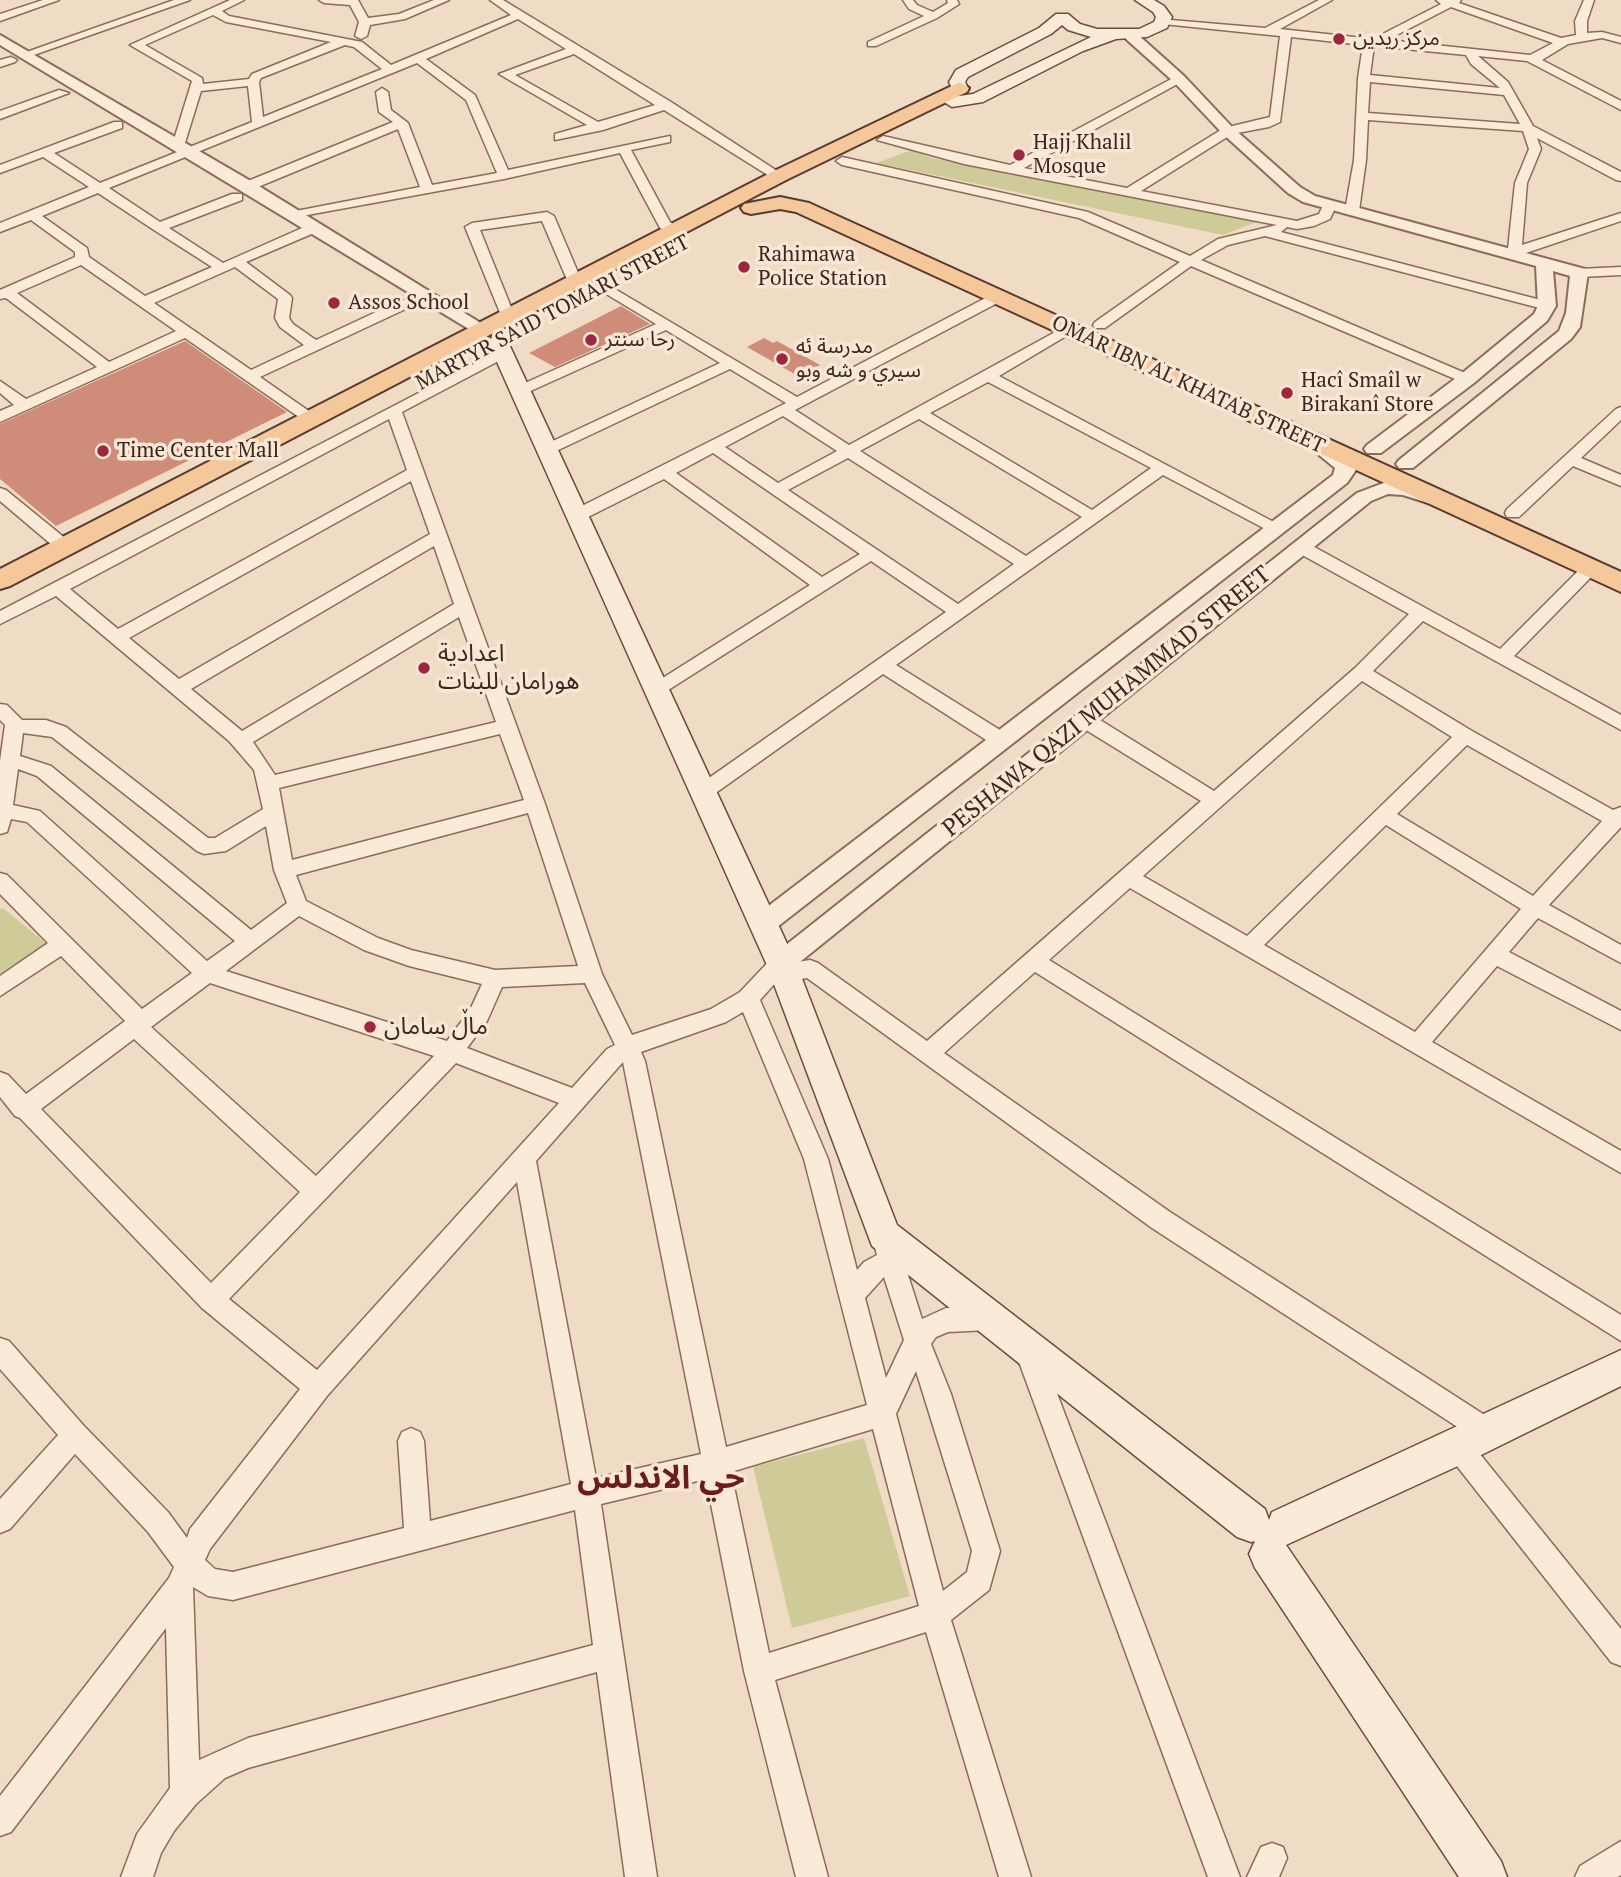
<!DOCTYPE html>
<meta charset="utf-8">
<style>
body{margin:0}
canvas{display:block;background:#f0dbc4}
</style>
<canvas width="1621" height="1877"></canvas>
<script>
const g = document.querySelector('canvas').getContext('2d');
g.lineJoin = 'round';
function fillPath(path, color) { g.fillStyle = color; g.fill(path, 'evenodd'); }
const shape = rows => new Path2D(rows.map(r => 'M' + r).join(''));
function stroke(path, color, width, dash) { g.strokeStyle = color; g.lineWidth = width; g.lineCap = dash ? 'butt' : 'round'; g.setLineDash(dash || []); g.stroke(path); }
function write(font, color, halo, rows, align = 'center') {
  g.font = font + ' "PT Serif","Noto Sans Arabic",serif'; g.lineWidth = 7; g.setLineDash([]); g.textBaseline = 'middle'; g.strokeStyle = halo; g.fillStyle = color; for (const [text, x, y, turn = 0] of rows) {
    g.save(); g.translate(x, y); g.rotate((+turn || 0) * Math.PI / 180); g.textAlign = isNaN(turn) ? turn : align; if (halo) g.strokeText(text, 0, 0); g.fillText(text, 0, 0); g.restore();
  }
}
fillPath(shape([
 [912,150,932,158,1259,221,1223,235,876,163],
 [3,908,48,945,0,980,0,909],
 [864,1438,910,1596,792,1628,753,1467]
]), '#cfcb98');
fillPath(shape([
 [621,306,650,324,555,367,529,353],
 [764,338,773,343,777,341,820,365,798,376,747,347],
 [185,341,287,412,56,526,0,479,0,424]
]), '#cf8d79');
const minor = shape([
 [43,0,59,0,0,21,0,14,43,0],
 [174,0,190,0,31,56,21,54,174,0],
 [230,0,244,0,222,11,229,16,362,42,391,65,511,15,490,0,503,0,671,102,785,176,784,179,774,179,664,110,603,130,555,140,555,134,587,125,499,74,566,49,518,19,426,59,475,95,508,170,670,136,670,142,631,150,670,222,682,230,680,233,670,233,660,228,620,153,504,179,291,218,291,212,296,211,420,187,398,129,253,189,243,189,243,183,393,122,379,112,376,92,382,88,388,92,391,110,408,123,432,185,497,173,466,100,417,63,109,188,160,222,232,194,242,194,242,200,169,228,223,263,311,224,321,224,321,230,246,262,290,295,292,298,289,318,293,324,316,340,402,300,412,300,412,306,260,377,316,416,319,419,316,422,306,422,185,338,0,422,0,411,14,405,0,393,0,381,26,399,97,367,6,298,0,299,0,290,75,257,75,252,31,220,0,232,0,223,89,187,43,157,0,173,0,165,114,122,122,122,122,128,54,153,100,183,252,122,248,86,201,91,184,146,182,149,174,149,172,146,192,81,130,45,230,0],
 [213,15,226,22,331,42,252,74,249,79,203,84,202,78,145,45,213,15],
 [345,45,354,47,382,69,263,117,259,82,261,78,345,45],
 [574,54,655,105,598,122,515,75,574,54],
 [98,193,154,230,212,267,145,296,89,257,87,248,42,216,98,193],
 [81,265,176,331,109,362,17,293,81,265],
 [235,267,278,299,275,318,280,327,304,345,251,370,154,303,235,267],
 [319,0,358,0,368,18,399,14,434,0,449,0,405,19,370,25,367,36,361,39,355,36,359,22,350,5,324,3,319,0],
 [903,0,913,0,917,5,933,12,948,3,947,0,957,0,959,4,937,18,876,46,868,46,868,42,924,16,909,9,903,0],
 [1319,0,1332,0,1280,29,1373,39,1441,4,1436,0,1461,0,1459,3,1561,38,1576,35,1575,21,1584,0,1594,0,1587,21,1587,33,1602,32,1621,37,1621,43,1602,38,1568,44,1542,60,1621,101,1621,110,1527,61,1478,56,1508,82,1533,126,1621,172,1621,181,1616,180,1537,138,1541,149,1527,183,1522,245,1621,213,1621,221,1520,255,1507,258,1500,254,1508,249,1515,183,1529,149,1523,131,1368,120,1366,160,1359,211,1352,215,1347,214,1345,211,1354,160,1358,78,1363,45,1291,37,1280,122,1269,127,1232,134,1141,191,1297,221,1319,214,1324,203,1334,203,1336,206,1330,219,1314,226,1297,229,1287,227,1281,232,1552,303,1554,306,1547,310,1265,236,1228,245,1201,260,1472,376,1474,379,1472,382,1462,382,1191,266,1105,328,1095,328,1093,325,1095,322,1180,262,1079,218,842,165,836,161,842,157,1088,212,1190,256,1218,239,1277,225,964,164,877,140,883,136,1010,165,1175,77,1183,77,1183,81,1024,168,1127,188,1224,128,1270,117,1280,36,1163,24,1157,21,1159,19,1265,28,1319,0],
 [1451,7,1553,43,1530,55,1387,40,1451,7],
 [1374,46,1466,55,1471,64,1500,88,1370,75,1374,46],
 [1370,82,1504,95,1520,124,1368,113,1370,82],
 [11,57,17,60,15,62,0,67,0,60,11,57],
 [59,90,69,93,0,119,0,111,59,90],
 [547,212,554,216,582,282,575,286,568,282,542,221,480,230,515,317,513,320,503,320,465,227,472,223,547,212],
 [1621,267,1621,275,1579,277,1572,273,1579,269,1621,267],
 [603,282,797,397,993,294,1003,294,1003,300,795,410,849,445,1068,325,1073,326,1075,329,1073,332,999,376,1285,528,1283,532,1271,532,1163,475,896,665,1008,735,1010,740,1008,745,994,745,883,674,710,797,696,797,693,792,696,787,946,612,871,561,662,694,650,694,647,690,650,686,810,585,664,479,582,520,570,520,568,516,570,512,786,403,730,369,552,453,540,453,538,450,540,447,720,363,666,330,524,394,514,394,511,391,514,388,656,324,598,289,596,286,603,282],
 [988,382,1151,468,1092,510,930,413,988,382],
 [783,416,837,451,778,483,725,447,783,416],
 [919,419,1082,517,1026,556,860,451,919,419],
 [713,453,771,493,860,554,822,577,676,473,713,453],
 [848,458,1014,564,958,604,788,490,848,458],
 [503,349,508,350,510,353,508,356,402,412,545,804,602,974,632,1035,711,1009,740,992,773,957,781,955,789,957,791,963,810,960,818,963,927,1041,1201,801,1078,725,1076,720,1078,715,1092,715,1214,791,1355,668,1409,614,1295,551,1293,547,1295,543,1307,543,1500,649,1584,565,1596,565,1599,569,1514,656,1621,715,1621,730,1423,621,1373,671,1472,731,1613,810,1621,807,1621,827,1549,905,1621,945,1621,963,1538,918,1509,952,1621,1011,1621,1030,1497,966,1432,1042,1621,1151,1621,1173,1130,888,1049,960,1621,1315,1621,1341,1035,972,944,1053,1170,1212,1497,1423,1501,1432,1497,1441,1488,1445,1479,1441,1152,1228,807,978,784,982,778,980,760,1000,828,1159,857,1270,864,1262,877,1255,872,1237,875,1229,884,1226,893,1229,896,1237,922,1319,946,1308,989,1306,998,1310,1002,1318,998,1326,989,1330,948,1332,936,1337,931,1344,951,1394,1000,1551,989,1590,951,1620,1031,1877,999,1877,926,1632,775,1680,828,1877,796,1877,744,1671,706,1479,601,1504,657,1877,625,1877,597,1672,248,1768,225,1778,196,1804,174,1831,161,1853,153,1877,121,1877,137,1834,170,1788,166,1628,11,1832,0,1836,0,1796,169,1578,174,1567,148,1532,75,1454,10,1529,0,1533,0,1499,58,1435,0,1369,0,1338,9,1341,84,1426,168,1512,187,1538,190,1529,300,1389,202,1308,20,1118,15,1116,0,1097,0,1072,8,1075,26,1094,125,1021,61,956,0,996,0,976,48,943,0,894,0,873,7,875,142,1009,192,973,27,822,11,819,7,832,0,834,0,761,5,725,0,720,0,704,7,705,22,720,46,720,66,727,208,838,215,838,263,809,254,770,229,741,56,596,0,624,0,611,503,349],
 [389,419,407,470,118,629,70,589,389,419],
 [411,481,430,534,179,679,129,638,411,481],
 [434,546,454,604,242,731,191,689,434,546],
 [459,617,496,722,275,775,253,742,459,617],
 [1362,681,1452,737,1247,936,1143,876,1362,681],
 [23,733,52,737,197,851,204,854,226,851,266,826,274,870,287,903,251,930,51,766,20,756,23,733],
 [500,734,524,800,292,860,279,788,500,734],
 [1467,745,1602,821,1533,896,1397,814,1467,745],
 [18,769,37,776,235,941,207,961,40,811,13,805,18,769],
 [528,813,578,966,495,970,411,950,378,938,306,901,296,875,528,813],
 [1386,825,1521,909,1415,1032,1264,945,1386,825],
 [299,916,364,950,409,966,482,984,470,1010,447,1041,226,971,299,916],
 [210,983,434,1056,316,1176,151,1027,210,983],
 [585,983,615,1045,607,1049,572,1088,467,1048,487,1021,502,987,585,983],
 [743,1012,804,1159,867,1405,726,1447,645,1061,641,1052,726,1022,743,1012],
 [134,1039,300,1192,211,1283,41,1109,134,1039],
 [623,1062,701,1454,596,1478,536,1161,623,1062],
 [456,1063,559,1103,317,1370,229,1299,456,1063],
 [517,1182,571,1484,430,1521,424,1441,420,1432,411,1428,402,1432,398,1441,404,1528,233,1572,215,1569,205,1560,210,1549,327,1396,517,1182],
 [884,1277,904,1340,886,1378,865,1298,884,1277],
 [916,1371,972,1551,967,1572,943,1591,896,1414,916,1371],
 [873,1429,919,1606,769,1653,731,1472,873,1429],
 [575,1510,593,1645,248,1738,199,1760,193,1587,208,1596,233,1600,575,1510],
 [1621,407,1621,420,1581,458,1621,475,1621,486,1573,466,1519,517,1507,517,1505,513,1507,509,1616,409,1621,407],
 [0,488,6,490,71,543,73,547,71,551,59,551,0,501,0,488],
 [1028,1339,1037,1342,1041,1351,1240,1877,1208,1877,1015,1351,1019,1342,1028,1339],
 [1458,1434,1467,1438,1621,1629,1621,1666,1611,1662,1449,1456,1445,1447,1449,1438,1458,1434],
 [1621,1841,1621,1875,1618,1877,1575,1877,1580,1866,1621,1841],
 [1272,1843,1283,1847,1287,1858,1279,1877,1247,1877,1261,1847,1272,1843]
]);
const tertiary = shape([
 [1131,32,1136,33,1184,76,1233,128,1300,187,1315,196,1585,269,1588,273,1580,327,1571,339,1413,468,1399,468,1396,464,1399,460,1559,331,1566,313,1570,276,1553,271,1556,306,1547,321,1474,383,1381,453,1367,453,1364,449,1367,445,1460,375,1534,314,1538,306,1536,266,1303,202,1288,193,1223,134,1174,82,1126,39,1126,33,1131,32],
 [0,35,254,183,492,330,489,334,477,334,0,45,0,35],
 [1313,436,1320,438,1349,460,1356,470,1347,483,772,931,763,934,754,931,750,924,754,917,1333,475,1335,468,1303,442,1313,436],
 [1386,482,1412,485,1438,494,1441,498,1438,502,1431,504,1403,495,1388,494,1371,501,790,970,781,974,772,970,768,963,772,956,1357,493,1386,482]
]);
const secondary = shape([
 [1135,0,1154,0,1164,6,1172,17,1167,28,1147,37,1116,39,1083,51,983,102,952,107,944,102,946,98,973,94,1091,37,1068,30,1062,25,1051,34,968,77,965,82,968,88,966,92,954,92,949,82,956,70,1039,28,1056,14,1068,14,1080,24,1097,29,1139,29,1154,22,1156,17,1153,12,1135,0],
 [498,336,505,338,508,342,796,963,897,1225,1265,1509,1269,1520,1272,1512,1621,1350,1621,1386,1471,1460,1286,1545,1501,1861,1507,1877,1459,1877,1255,1568,1249,1554,1255,1541,1251,1542,1237,1537,872,1246,766,963,488,342,491,338,498,336]
]);
const primary = shape([
 [960,82,969,88,967,92,786,180,10,586,0,589,0,569,772,172,960,82],
 [780,197,809,203,1621,572,1621,592,796,212,780,209,751,214,744,212,741,208,744,204,780,197]
]);
stroke(minor, '#8c6b5a', 3);
stroke(tertiary, '#8c6b5a', 4);
stroke(secondary, '#6d4c3d', 3);
stroke(primary, '#593a2e', 4);
fillPath(minor, '#faead8');
fillPath(tertiary, '#faead8');
fillPath(secondary, '#faead8');
fillPath(primary, '#f4c89b');
for (const [x, y, r, color] of [
 [1339,39,7,"#9d273e"],
 [1019,155,7,"#9d273e"],
 [744,267,7,"#9d273e"],
 [334,303,7,"#9d273e"],
 [591,340,7,"#9d273e"],
 [782,359,7,"#9d273e"],
 [1287,393,7,"#9d273e"],
 [103,451,7,"#9d273e"],
 [424,668,7,"#9d273e"],
 [370,1027,7,"#9d273e"]
]) { const dot = new Path2D(); dot.arc(x, y, r, 0, 2 * Math.PI); g.fillStyle = color; g.fill(dot); stroke(dot, '#f7e7d4', 2.5); }
write('21px', '#3b271e', '#f7e7d4', [
 ["مركز ريدين",1353,39],
 ["Hajj Khalil",1033,143],
 ["Mosque",1033,167],
 ["Rahimawa",758,255],
 ["Police Station",758,279],
 ["Assos School",348,303],
 ["رحا سنتر",605,340],
 ["مدرسة ئه",796,347],
 ["سيري و شه وبو",796,371],
 ["Hacî Smaîl w",1301,381],
 ["Birakanî Store",1301,405],
 ["Time Center Mall",117,451]
], 'left');
write('21px', '#3b271e', '#f7e7d4', [
 ["MARTYR SA'ID TOMARI STREET",553,313,-28],
 ["OMAR IBN AL KHATAB STREET",1188,385,25]
]);
write('24px', '#3b271e', '#f7e7d4', [
 ["اعدادية",438,654],
 ["هورامان للبنات",438,682],
 ["ماڵ سامان",384,1027]
], 'left');
write('24px', '#3b271e', '#f7e7d4', [
 ["PESHAWA QAZI MUHAMMAD STREET",1107,702,-39]
]);
write('bold 32px', '#691e1c', '#f7e7d4', [
 ["حي الاندلس",661,1479]
]);
</script>
